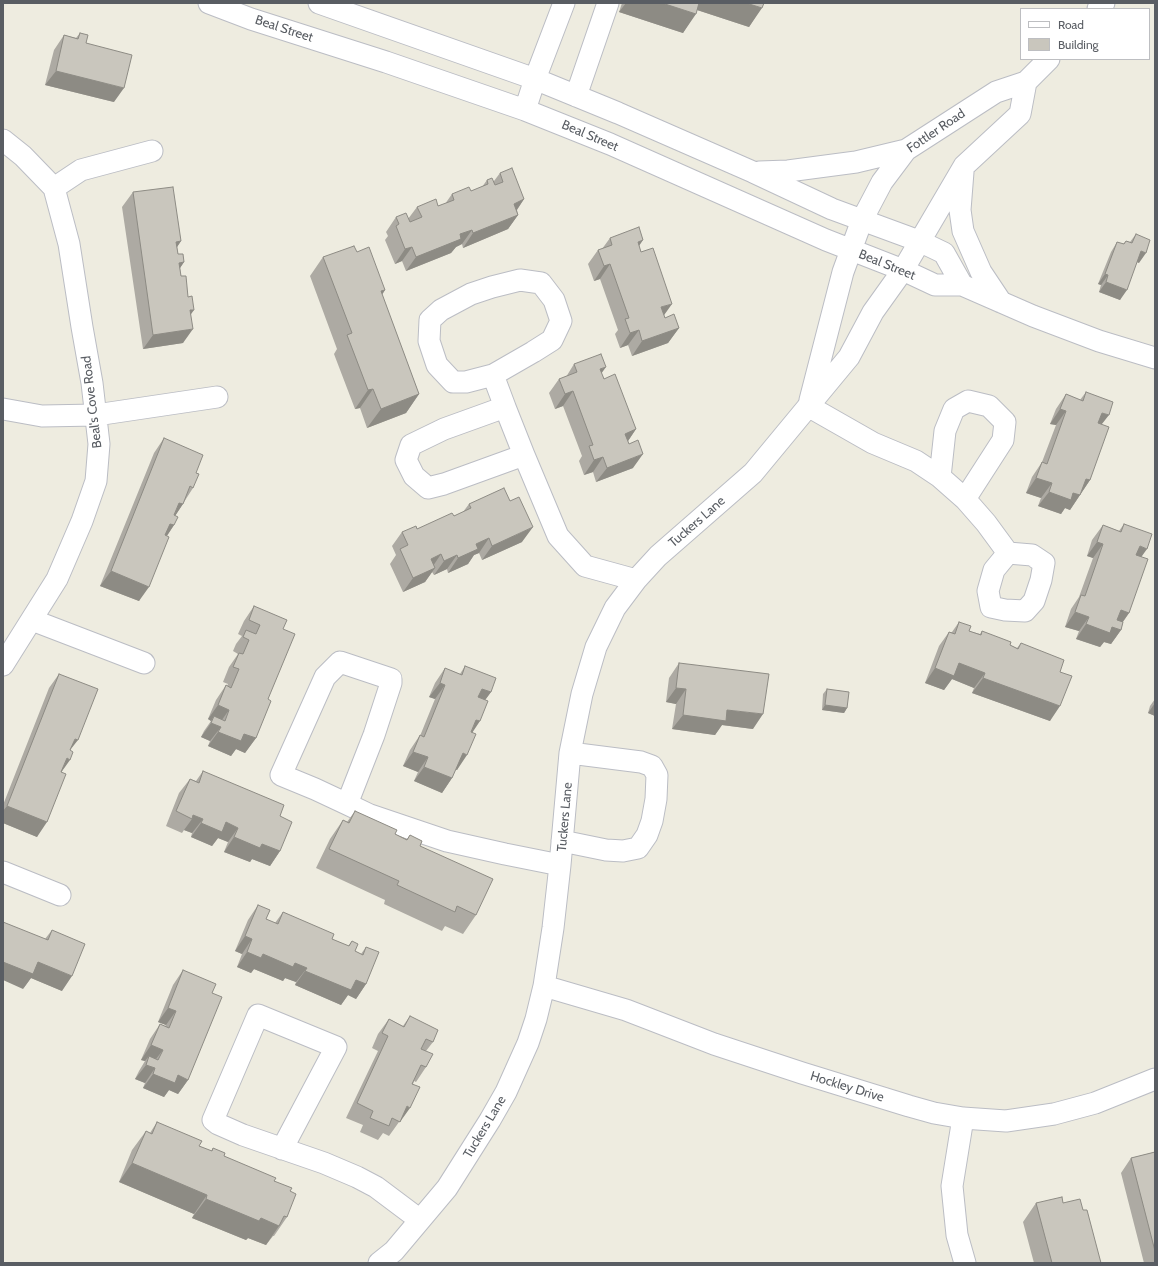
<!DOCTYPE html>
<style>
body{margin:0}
#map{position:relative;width:1158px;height:1266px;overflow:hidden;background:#eeece0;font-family:Cabin,sans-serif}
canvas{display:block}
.frame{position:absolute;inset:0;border:4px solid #595d63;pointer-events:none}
.legend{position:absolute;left:1020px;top:8px;width:130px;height:52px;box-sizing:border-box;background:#fff;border:1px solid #bdbec1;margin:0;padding:5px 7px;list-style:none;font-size:12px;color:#595d63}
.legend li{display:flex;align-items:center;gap:8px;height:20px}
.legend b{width:20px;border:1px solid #bdbec1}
</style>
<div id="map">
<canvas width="1158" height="1266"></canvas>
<div class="frame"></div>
<ul class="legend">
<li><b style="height:5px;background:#fff"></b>Road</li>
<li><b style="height:11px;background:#c9c6bd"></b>Building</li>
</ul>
</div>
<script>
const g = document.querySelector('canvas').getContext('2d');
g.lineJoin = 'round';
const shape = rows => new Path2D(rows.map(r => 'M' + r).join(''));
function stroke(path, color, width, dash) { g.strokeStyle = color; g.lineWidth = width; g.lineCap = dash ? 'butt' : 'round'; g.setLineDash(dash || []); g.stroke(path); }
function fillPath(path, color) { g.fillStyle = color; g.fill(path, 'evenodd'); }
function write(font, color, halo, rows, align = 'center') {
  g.font = font + ' Cabin,sans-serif'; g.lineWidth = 3; g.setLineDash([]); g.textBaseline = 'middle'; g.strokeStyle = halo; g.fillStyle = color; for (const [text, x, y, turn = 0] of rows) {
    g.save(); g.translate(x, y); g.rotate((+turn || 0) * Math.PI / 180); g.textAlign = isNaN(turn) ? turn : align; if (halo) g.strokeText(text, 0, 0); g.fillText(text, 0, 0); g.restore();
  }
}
const minor = shape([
 [209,3,251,19,386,62,525,110,610,144,826,240,903,270,935,285,962,285,1033,316,1099,341,1155,358],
 [319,3,535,79,618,113,753,172,832,209,919,241,944,253,962,285],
 [1098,9,1104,3],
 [576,96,608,3],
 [525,110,535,79,564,3],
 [3,140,23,156,54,188,69,244,82,327,92,383,99,444,96,481,82,521,57,579,3,665],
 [759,172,788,171,856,162,906,150],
 [963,172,960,210,963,231,981,272,1001,302],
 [54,188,81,170,152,151],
 [493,375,466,382,453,382,437,365,429,341,430,320,441,310,471,294,492,287,520,280,541,283,554,300,561,321,552,340,533,352,493,375,505,407],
 [810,400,843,272,862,220,882,182,906,150,996,92,1026,82,1049,59],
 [808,406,873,443,916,461,940,477],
 [3,409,42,416,96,415,217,397],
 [524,455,505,407,444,429,411,445,406,460,414,476,428,488,444,484,524,455,558,536,585,566,636,580],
 [965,499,1003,440,1005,422,989,406,968,401,954,409,945,431,940,477,965,499,986,523,1008,553,1032,555,1044,563,1041,580,1034,601,1025,611,1005,610,991,607,988,591,994,570,1008,553],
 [32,620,144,663],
 [347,804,374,735,391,683,391,679,340,662,325,677,281,775,315,789,347,804,370,815,447,841,505,854,560,865],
 [562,841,606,850,623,851,638,848,647,835,652,821,656,799,657,775,652,766,641,762,570,753],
 [3,872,60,895],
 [544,986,626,1010,714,1044,802,1073,909,1106,934,1113,963,1118,1006,1121,1054,1114,1095,1103,1155,1079],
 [963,1118,952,1186,957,1235,965,1263],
 [282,1149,336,1047,258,1015,213,1120,218,1124,243,1135,324,1163,357,1177,376,1187,420,1220],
 [379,1263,394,1251,447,1188,490,1120,506,1092,528,1043,536,1019,544,986,553,928,560,865,570,753,582,694,596,647,615,608,636,580,658,556,753,473,849,357,873,312,903,270,964,166,1020,114,1026,82]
]);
stroke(minor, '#bbbdc4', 23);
stroke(minor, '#fff', 21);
fillPath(shape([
 [622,3,764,3,749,27,697,10,683,33,619,12],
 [80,33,86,43,114,102,45,85,54,50,64,35,76,38],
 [500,173,524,199,517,210,518,215,508,229,463,248,462,244,456,247,451,253,406,271,402,261,395,264,385,240,388,236,386,232,396,217,408,219,417,207,438,206,445,204,452,194,471,191,482,187,487,180,494,181],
 [133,192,181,241,177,247,178,254,184,262,180,268,181,276,191,314,183,343,143,349,122,207],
 [1136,234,1139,263,1137,262,1120,300,1099,292,1101,285,1098,284,1111,252,1117,242,1123,244,1126,241,1130,242],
 [610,238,639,246,665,318,679,328,668,343,632,356,628,345,620,348,615,334,618,330,600,279,594,281,588,264,598,250,602,249],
 [357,252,385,290,382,295,419,394,406,413,367,428,360,408,355,409,334,354,337,349,310,276,323,257],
 [574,364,601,373,604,379,636,429,628,441,633,468,596,482,593,472,584,475,579,461,582,456,563,406,555,409,549,393,559,379,566,377],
 [1086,392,1102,424,1090,480,1070,510,1065,508,1061,514,1038,506,1041,498,1026,493,1032,477,1042,462,1056,425,1050,424,1056,409,1066,394,1080,400],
 [164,438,196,473,193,488,175,516,174,525,167,536,139,601,100,586,154,453],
 [469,504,522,542,482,560,479,553,474,555,468,564,448,573,447,569,434,575,432,572,425,582,403,592,390,564,396,555,392,546,402,532,417,529,454,516,463,512],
 [1124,524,1142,557,1129,613,1123,622,1121,630,1111,644,1104,642,1100,647,1076,639,1079,631,1065,627,1071,609,1079,597,1093,558,1087,556,1092,540,1103,525,1119,531],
 [254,606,283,629,268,699,256,738,245,753,236,749,231,756,208,746,210,741,201,737,204,731,211,721,208,719,216,700,226,685,227,686,228,684,223,682,229,667,238,654,233,651,236,644,242,636,238,634,244,621],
 [959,622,969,631,980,634,982,631,1010,645,1017,648,1021,643,1060,672,1050,721,972,693,974,688,952,679,944,690,925,683,939,646,949,632,952,632],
 [679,663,753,729,722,725,715,735,672,729,676,704,666,702,669,678],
 [465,666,491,692,485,700,472,733,457,770,456,769,452,778,442,793,414,781,418,772,403,766,410,750,420,735,420,736,435,699,429,697,435,683,445,668,460,674],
 [59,674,70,750,37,837,3,823,3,805,49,688],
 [827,689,847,708,844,713,822,710,823,694],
 [1155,699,1155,716,1148,713,1150,706],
 [203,771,280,816,280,851,270,866,252,859,250,862,224,852,228,842,218,838,212,846,191,837,192,833,184,830,182,833,166,826,179,793,190,779,196,781],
 [355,811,395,834,407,839,410,835,420,846,476,915,463,934,445,926,442,931,384,904,385,900,316,868,330,839,343,820,347,822],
 [258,905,266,919,275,923,283,912,332,939,348,946,352,941,355,951,361,954,366,947,366,984,356,999,348,995,341,1005,295,985,296,982,285,978,283,981,254,969,251,973,237,967,242,954,235,951,248,920],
 [52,930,62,991,31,978,23,989,45,939],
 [183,970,212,993,188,1080,178,1094,169,1090,164,1097,143,1088,145,1083,135,1079,139,1071,145,1061,141,1060,150,1039,160,1024,165,1026,166,1025,158,1022,173,985],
 [410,1016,433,1042,426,1051,426,1067,416,1082,414,1081,400,1122,399,1122,389,1136,383,1133,378,1140,360,1132,363,1125,346,1118,378,1051,372,1048,378,1034,389,1019,403,1026],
 [157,1122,199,1146,211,1151,213,1148,224,1156,274,1181,290,1191,287,1217,274,1236,273,1236,266,1245,248,1238,246,1240,192,1218,194,1214,119,1182,132,1150,146,1131,150,1133],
 [1155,1152,1155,1263,1144,1263,1121,1173,1131,1158],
 [1036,1203,1063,1203,1083,1210,1101,1263,1034,1263,1023,1222]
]), '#adaaa3');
fillPath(shape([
 [626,3,662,3,696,14,683,33,619,12],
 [694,3,746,3,762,8,749,27,691,8],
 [56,71,124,88,114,102,45,85],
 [524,199,514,214,514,204],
 [518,215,508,229,463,248,473,233],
 [472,230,462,244,456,247,451,253,406,271,416,257,460,234],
 [643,240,633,255,638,242],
 [181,241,171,256,176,242],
 [412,247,402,261,395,264,405,249],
 [1141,251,1146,253,1139,263,1135,261],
 [184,262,174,277,179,263],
 [610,264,600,279,594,281,604,266],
 [1105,274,1108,275,1101,285,1098,284],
 [1106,282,1127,290,1120,300,1099,292],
 [385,290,372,309,381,291],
 [672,304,662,318,661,307],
 [190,310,194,310,184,324],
 [679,328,668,343,632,356,642,341],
 [193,329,183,343,143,349,153,335],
 [639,330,628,345,620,348,630,333],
 [606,367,596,381,600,369],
 [373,389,360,408,355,409,368,390],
 [573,391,563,406,555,409,565,394],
 [419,394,406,413,367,428,381,409],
 [1060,409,1066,411,1056,425,1050,424],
 [1102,413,1109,415,1098,429,1092,427],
 [636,429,626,444,625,434],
 [643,454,633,468,596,482,607,468],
 [603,457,593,472,584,475,594,460],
 [1036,478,1052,483,1041,498,1026,493],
 [1086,479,1090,480,1080,495],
 [1049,492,1073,493,1080,495,1070,510,1065,508,1061,514,1038,506],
 [179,503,183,504,173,519],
 [170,524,174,525,164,540,160,538],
 [533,527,522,542,482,560,492,546],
 [489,538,479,553,474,555,468,564,448,573,458,558,476,544],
 [1097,542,1103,544,1093,558,1087,556],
 [1140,546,1147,549,1137,563,1129,561],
 [441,554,431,569,431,559],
 [457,555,447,569,434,575,444,561],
 [435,568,425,582,403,592,413,578],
 [111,571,149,587,139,601,100,586],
 [1121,610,1129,613,1119,627,1111,624],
 [1075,612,1089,617,1079,631,1065,627],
 [1086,624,1112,627,1121,630,1111,644,1104,642,1100,647,1076,639],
 [959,663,985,673,974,688,952,679,944,690,925,683,935,668],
 [983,678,1060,706,1050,721,972,693],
 [440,683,445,685,435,699,429,697],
 [676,688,686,689,676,704,666,702],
 [482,689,491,692,480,707,471,703],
 [1155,703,1155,716,1148,713],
 [218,705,229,710,219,724,214,716,211,721,208,719],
 [825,705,847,708,844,713,822,710],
 [727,710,763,714,753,729,722,725,715,735,672,729,683,715],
 [476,720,480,721,470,736],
 [211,723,221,727,210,741,201,737],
 [218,732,244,734,256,738,245,753,236,749,231,756,208,746],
 [75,739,78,740,67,754],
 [413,752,428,757,418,772,403,766],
 [463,753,467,755,457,770,452,768],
 [67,758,70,760,60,774],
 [424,767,452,778,442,793,414,781],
 [7,806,47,822,37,837,3,823,3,811],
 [193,815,203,819,192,833,184,830,192,819],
 [226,822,238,828,228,842,218,838,212,846,191,837,201,823],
 [234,837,262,844,280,851,270,866,252,859,250,862,224,852],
 [245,936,252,939,242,954,235,951],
 [247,952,263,954,295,963,307,968,296,982,285,978,283,981,254,969,251,973,237,967],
 [3,962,38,962,72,976,62,991,31,978,23,989,3,980],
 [305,971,356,980,366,984,356,999,348,995,341,1005,295,985],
 [168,1008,176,1011,166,1025,158,1022],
 [151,1045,163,1050,152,1064,149,1056,145,1061,141,1060],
 [146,1065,155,1068,145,1083,135,1079],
 [153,1074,178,1075,188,1080,178,1094,169,1090,164,1097,143,1088],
 [407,1106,410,1108,400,1122,399,1122],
 [132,1163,207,1195,194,1214,119,1182],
 [206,1199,261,1218,279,1226,266,1245,248,1238,246,1240,192,1218]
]), '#8d8b84');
const building = shape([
 [662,3,699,3,696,14,662,3],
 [746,3,764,3,762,8,746,3],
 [80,33,88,35,86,43,132,55,124,88,56,71,64,35,78,39,80,33],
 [512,168,524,199,514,204,518,215,473,233,472,230,460,234,461,239,416,257,412,247,405,249,396,226,399,224,396,217,406,213,410,222,422,217,417,207,436,199,438,206,454,200,452,194,469,187,471,191,488,184,487,180,492,178,495,185,503,182,500,173,512,168],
 [173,187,181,241,176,242,178,254,183,254,184,262,179,263,181,276,186,276,188,297,192,296,194,310,190,310,193,329,153,335,133,192,173,187],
 [639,227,643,240,638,242,641,252,653,248,672,304,661,307,665,318,674,314,679,328,642,341,639,330,630,333,625,319,629,318,610,264,604,266,598,250,612,245,610,238,639,227],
 [1136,234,1150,240,1146,253,1141,251,1127,290,1106,282,1108,275,1105,274,1117,242,1124,244,1126,241,1132,243,1136,234],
 [354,246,357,252,369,247,385,290,381,291,419,394,381,409,373,389,368,390,347,335,352,333,323,257,354,246],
 [601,354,606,367,600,369,604,379,615,374,636,429,625,434,629,444,638,440,643,454,607,468,603,457,594,460,589,446,593,445,573,391,565,394,559,379,577,372,574,364,601,354],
 [1086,392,1113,402,1109,415,1102,413,1098,423,1109,427,1090,480,1086,479,1080,495,1073,493,1071,500,1049,492,1052,483,1036,478,1042,462,1047,464,1066,411,1060,409,1066,394,1083,401,1086,392],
 [164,438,203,455,196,473,199,474,193,488,190,486,183,504,179,503,174,515,178,517,174,525,170,524,165,535,169,537,149,587,111,571,164,438],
 [504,488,510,501,519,497,533,527,492,546,489,538,476,544,478,549,458,558,457,555,444,561,441,554,431,559,435,568,413,578,400,549,408,545,402,532,416,526,417,529,452,513,454,516,471,508,469,504,504,488],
 [1124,524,1152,534,1147,549,1140,546,1136,555,1148,559,1129,613,1121,610,1117,620,1123,622,1121,630,1112,627,1110,633,1086,624,1089,617,1075,612,1081,595,1085,596,1103,544,1097,542,1103,525,1121,532,1124,524],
 [254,606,287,620,283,629,295,634,268,699,271,701,256,738,244,734,241,741,218,732,221,727,211,723,214,716,225,721,229,710,218,705,226,685,231,688,239,669,233,667,239,653,243,654,249,640,243,637,246,630,256,634,260,625,249,620,254,606],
 [959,622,971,626,969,631,981,635,982,631,1011,642,1010,645,1018,649,1021,643,1064,660,1060,672,1072,676,1060,706,983,678,985,673,959,663,954,676,935,668,949,632,955,634,959,622],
 [679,663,769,674,763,714,727,710,726,721,683,715,686,689,676,688,679,663],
 [465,666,496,678,491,692,482,689,478,697,488,701,480,721,476,720,471,732,476,734,467,755,463,753,452,778,424,767,428,757,413,752,420,735,424,737,445,685,440,683,445,668,462,675,465,666],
 [59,674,98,689,78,740,75,739,70,750,73,752,70,760,67,758,61,772,66,774,47,822,7,806,59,674],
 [827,689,849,692,847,708,825,705,827,689],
 [203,771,284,805,280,816,292,822,280,851,262,844,260,848,234,837,238,828,226,822,222,832,201,823,203,819,193,815,192,819,176,811,190,779,199,783,203,771],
 [355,811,397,830,395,834,407,840,410,835,422,841,420,846,493,879,476,915,457,906,455,912,397,885,399,881,329,849,343,820,349,823,355,811],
 [258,905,270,910,266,919,278,924,283,912,334,934,332,939,349,946,352,941,358,944,355,951,363,955,366,947,379,952,366,984,356,980,351,990,305,971,307,968,295,963,293,967,263,954,261,958,247,952,252,939,245,936,258,905],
 [3,922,48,940,52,930,85,944,72,976,38,962,33,974,3,962,3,922],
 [183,970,216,984,212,993,222,997,188,1080,178,1075,175,1083,153,1074,155,1068,146,1065,149,1056,158,1060,163,1050,151,1045,160,1024,169,1028,176,1011,168,1008,183,970],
 [410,1016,438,1030,433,1042,426,1039,421,1049,433,1054,426,1067,421,1065,412,1084,420,1087,410,1108,407,1106,400,1122,392,1118,389,1126,370,1118,373,1111,357,1103,388,1036,382,1033,389,1019,404,1027,410,1016],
 [157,1122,202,1141,199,1146,212,1151,213,1148,225,1153,224,1156,276,1178,274,1181,292,1188,290,1191,296,1194,287,1217,284,1216,279,1226,261,1218,259,1221,206,1199,207,1195,132,1163,146,1131,152,1134,157,1122],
 [1155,1152,1155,1251,1131,1158,1155,1152],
 [1062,1197,1063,1203,1080,1199,1083,1210,1087,1210,1101,1263,1052,1263,1036,1203,1062,1197]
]);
fillPath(building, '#c9c6bd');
stroke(building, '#8d8b84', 1);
write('13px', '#595d63', '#fff', [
 ["Beal Street",284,29,18],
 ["Fottler Road",936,131,-34],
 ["Beal Street",590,136,23],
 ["Beal Street",887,265,22],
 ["Beal's Cove Road",92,402,-97],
 ["Tuckers Lane",697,522,-41],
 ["Tuckers Lane",565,817,-85],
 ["Hockley Drive",847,1087,17],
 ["Tuckers Lane",485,1127,-59]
]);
</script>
